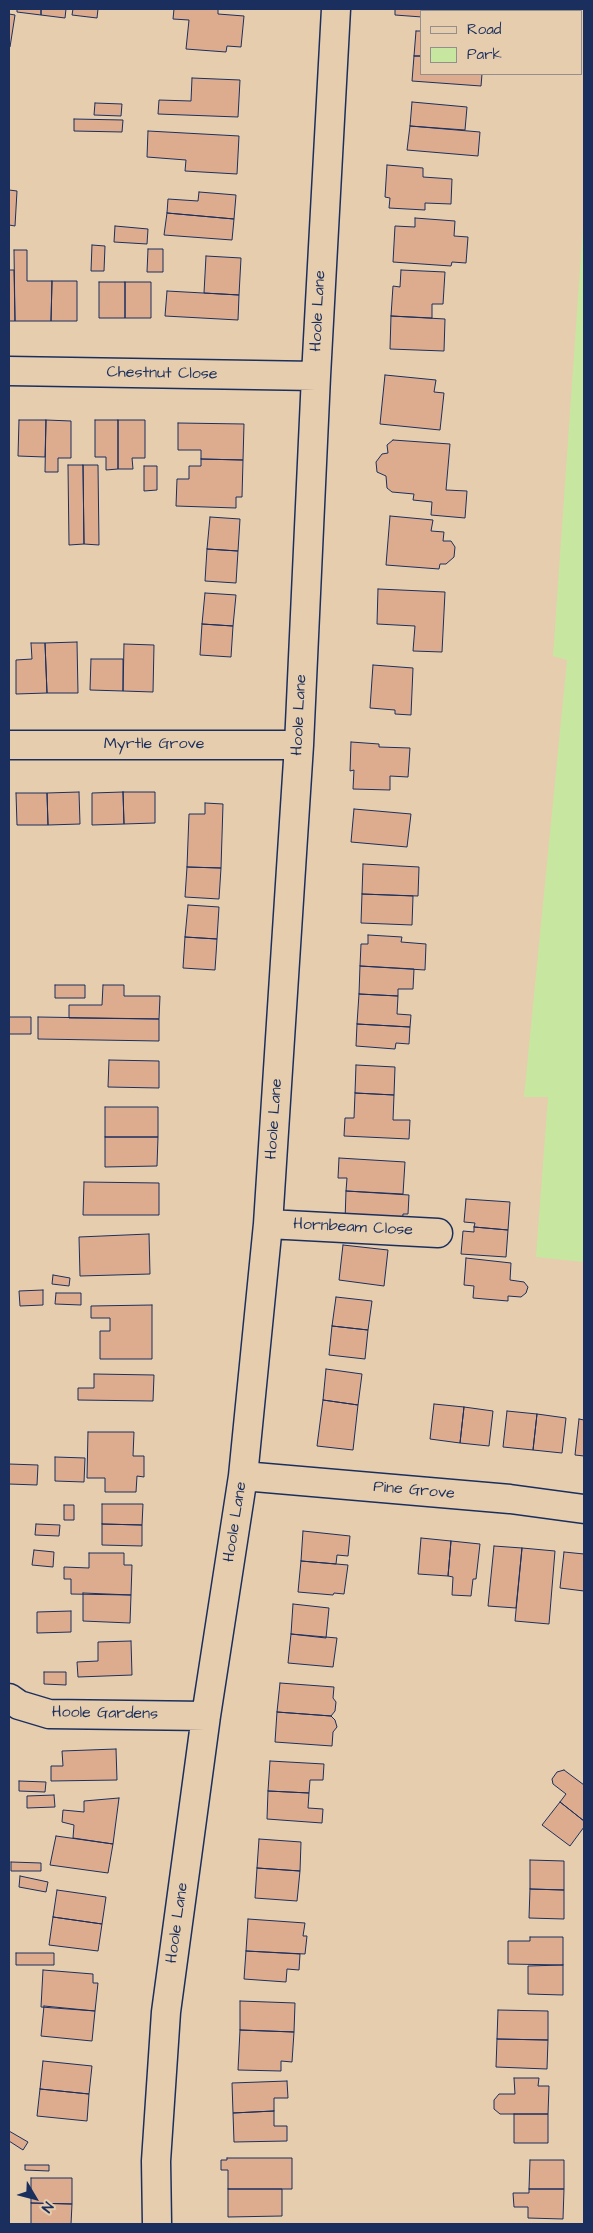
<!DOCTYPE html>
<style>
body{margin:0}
#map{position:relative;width:593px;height:2233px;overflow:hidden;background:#e6cdae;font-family:"Architects Daughter",sans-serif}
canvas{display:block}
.frame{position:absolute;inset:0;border:10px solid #1b2f5e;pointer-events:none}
.legend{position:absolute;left:420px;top:10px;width:162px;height:65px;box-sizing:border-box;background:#e6cdae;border:1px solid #958e8e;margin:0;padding:6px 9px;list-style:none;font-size:15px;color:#1b2f5e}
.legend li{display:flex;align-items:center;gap:10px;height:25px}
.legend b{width:25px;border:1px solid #958e8e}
.north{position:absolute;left:10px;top:2173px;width:50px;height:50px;-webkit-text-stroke:4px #e6cdae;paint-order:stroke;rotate:127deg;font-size:14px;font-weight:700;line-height:20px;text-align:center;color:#1b2f5e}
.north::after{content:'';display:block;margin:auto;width:18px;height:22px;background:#1b2f5e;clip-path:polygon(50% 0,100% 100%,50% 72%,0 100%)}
</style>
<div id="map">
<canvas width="593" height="2233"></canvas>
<div class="frame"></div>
<ul class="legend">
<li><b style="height:6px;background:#e6cdae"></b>Road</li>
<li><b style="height:14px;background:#c7e7a0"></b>Park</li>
</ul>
<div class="north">N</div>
</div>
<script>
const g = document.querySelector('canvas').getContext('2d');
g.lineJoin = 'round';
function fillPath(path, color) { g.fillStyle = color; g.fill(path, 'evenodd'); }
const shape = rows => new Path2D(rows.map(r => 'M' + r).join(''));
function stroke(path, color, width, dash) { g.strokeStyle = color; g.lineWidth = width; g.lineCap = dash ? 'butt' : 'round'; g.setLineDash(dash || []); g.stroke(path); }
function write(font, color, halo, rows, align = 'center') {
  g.font = font + ' "Architects Daughter",sans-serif'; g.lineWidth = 4.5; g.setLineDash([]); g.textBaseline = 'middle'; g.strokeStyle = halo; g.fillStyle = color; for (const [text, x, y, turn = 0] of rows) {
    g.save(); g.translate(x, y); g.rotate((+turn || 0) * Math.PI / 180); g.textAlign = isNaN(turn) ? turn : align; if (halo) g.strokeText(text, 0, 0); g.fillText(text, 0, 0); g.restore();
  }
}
fillPath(shape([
 [584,212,584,1262,536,1257,548,1097,524,1097,567,660,553,656]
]), '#c7e7a0');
const building = shape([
 [17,9,41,9,41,15,17,12,17,9],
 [41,9,66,9,65,18,41,15,41,9],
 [73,9,98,9,97,18,72,15,73,9],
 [174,9,218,9,218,14,244,16,241,47,227,46,226,52,186,49,189,20,173,19,174,9],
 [395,9,476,9,476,11,422,11,422,17,395,15,395,9],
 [9,14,15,15,10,47,9,47,9,14],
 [416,31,422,31,422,56,414,56,416,31],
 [414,56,422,56,422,74,482,74,481,86,412,81,414,56],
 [192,78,240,80,238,117,158,114,159,100,191,101,192,78],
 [412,102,467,107,465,130,410,126,412,102],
 [95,103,122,104,121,116,94,115,95,103],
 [74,119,123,120,122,132,74,131,74,119],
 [410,126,480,132,478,156,407,150,410,126],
 [148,131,239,136,237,174,185,171,186,160,147,157,148,131],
 [387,165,423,168,423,177,452,179,451,204,425,203,425,210,389,208,390,198,385,197,387,165],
 [9,190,17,191,15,226,9,225,9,190],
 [199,192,236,195,234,219,167,213,168,199,198,201,199,192],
 [167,213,234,219,232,240,164,235,167,213],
 [415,218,455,221,454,236,468,237,466,263,452,262,451,266,393,262,395,226,415,227,415,218],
 [115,226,148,229,147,244,114,242,115,226],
 [92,245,105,246,104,271,91,271,92,245],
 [148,249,163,249,163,272,147,272,148,249],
 [14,250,27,250,27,281,52,281,51,321,15,321,14,250],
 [206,256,241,258,239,295,204,293,206,256],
 [9,270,14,270,15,321,9,321,9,270],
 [401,270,445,272,443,304,432,304,432,318,391,316,393,286,400,287,401,270],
 [52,281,77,281,77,321,51,321,52,281],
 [99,282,125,282,125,318,99,318,99,282],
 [125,282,151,282,151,318,125,318,125,282],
 [167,291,239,295,238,320,165,316,167,291],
 [391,316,445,319,444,351,390,349,391,316],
 [385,375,436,380,434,392,444,393,440,430,380,424,385,375],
 [19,420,46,420,45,457,18,456,19,420],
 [46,420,71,421,71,458,58,458,58,472,45,472,46,420],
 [95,420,118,420,118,469,106,470,106,457,95,457,95,420],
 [118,420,145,420,145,458,132,458,133,469,118,469,118,420],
 [178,423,244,424,243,460,201,459,201,450,178,450,178,423],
 [393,440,450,444,446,490,467,491,465,518,431,515,432,502,413,500,414,494,392,492,387,488,386,476,377,472,376,462,382,454,388,453,387,445,393,440],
 [201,459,243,460,242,497,236,497,236,508,176,506,177,479,189,479,189,466,201,466,201,459],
 [68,465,83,465,84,544,69,545,68,465],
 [83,465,98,465,99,545,84,544,83,465],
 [144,466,157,466,157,490,144,491,144,466],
 [390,516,433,520,431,531,444,532,443,541,451,541,455,547,454,557,446,564,440,564,439,569,386,565,390,516],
 [210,517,240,519,238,551,207,549,210,517],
 [207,549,238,551,236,583,205,581,207,549],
 [378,589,445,592,442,652,413,651,415,626,377,624,378,589],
 [205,593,236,595,233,626,202,624,205,593],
 [202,624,233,626,231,657,200,655,202,624],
 [77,642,78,693,47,693,45,643,77,642],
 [31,643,45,643,47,693,16,694,16,660,32,659,31,643],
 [124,644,154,645,153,692,123,691,124,644],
 [91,659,123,659,123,691,90,690,91,659],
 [373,665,413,668,411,715,395,714,395,710,370,708,373,665],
 [351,742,379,744,379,747,410,748,408,777,390,776,390,790,353,789,354,770,350,771,351,742],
 [79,792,80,824,48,825,47,793,79,792],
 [123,792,155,792,155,823,124,824,123,792],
 [123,792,124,824,92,825,92,793,123,792],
 [16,793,47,793,48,825,17,825,16,793],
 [205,803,223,804,221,868,187,867,189,814,205,814,205,803],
 [354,809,411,814,407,847,351,842,354,809],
 [363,864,419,867,418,896,362,894,363,864],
 [187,867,221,868,219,899,185,897,187,867],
 [362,894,413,896,412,925,361,923,362,894],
 [188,905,219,907,217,939,185,937,188,905],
 [368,935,402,937,401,942,426,944,425,970,360,966,361,944,368,944,368,935],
 [185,937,217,939,215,970,183,968,185,937],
 [360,966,414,969,413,989,398,989,398,996,359,994,360,966],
 [55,985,85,985,85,998,55,998,55,985],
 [103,985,124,985,124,996,160,996,159,1019,69,1018,69,1005,102,1005,103,985],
 [359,994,398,996,397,1014,411,1015,410,1027,357,1024,359,994],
 [9,1017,31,1017,31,1034,9,1034,9,1017],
 [38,1017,159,1019,159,1041,38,1039,38,1017],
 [357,1024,410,1027,409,1044,396,1043,395,1049,356,1046,357,1024],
 [109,1060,159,1061,159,1088,108,1087,109,1060],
 [356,1065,395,1067,394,1095,355,1093,356,1065],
 [355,1093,394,1095,393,1120,410,1120,409,1139,344,1136,345,1118,354,1118,355,1093],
 [105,1107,158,1107,158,1137,105,1137,105,1107],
 [105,1137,158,1137,157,1166,105,1167,105,1137],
 [339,1158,405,1162,403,1194,346,1191,347,1178,338,1178,339,1158],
 [84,1182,159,1183,159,1215,83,1215,84,1182],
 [346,1191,409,1195,408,1214,403,1214,402,1224,345,1221,346,1191],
 [466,1199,510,1202,508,1230,474,1227,475,1223,464,1222,466,1199],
 [474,1227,508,1230,506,1257,461,1254,463,1231,474,1232,474,1227],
 [149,1234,150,1274,80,1276,79,1237,149,1234],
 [343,1245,388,1250,384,1286,339,1280,343,1245],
 [466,1258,511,1263,510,1280,524,1282,528,1287,526,1293,521,1297,508,1296,508,1301,473,1298,474,1286,464,1285,466,1258],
 [53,1275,70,1278,69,1286,52,1284,53,1275],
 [43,1290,43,1305,20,1306,19,1291,43,1290],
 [56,1293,81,1293,81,1305,55,1304,56,1293],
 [336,1297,372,1301,368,1330,332,1326,336,1297],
 [152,1305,152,1359,100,1359,100,1331,110,1331,110,1318,91,1318,91,1306,152,1305],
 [332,1326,368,1330,365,1359,329,1355,332,1326],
 [326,1369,362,1374,358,1405,323,1400,326,1369],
 [94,1374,154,1375,153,1401,78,1400,78,1388,94,1388,94,1374],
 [323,1400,358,1405,353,1450,317,1446,323,1400],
 [434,1404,464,1407,460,1443,430,1439,434,1404],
 [464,1407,493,1411,489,1446,460,1443,464,1407],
 [507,1411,537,1414,533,1450,503,1447,507,1411],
 [537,1414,566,1418,562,1453,533,1450,537,1414],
 [579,1419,584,1420,584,1456,575,1455,579,1419],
 [88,1432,134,1432,133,1456,144,1456,144,1477,137,1476,136,1492,105,1492,105,1478,87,1478,88,1432],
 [55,1457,85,1458,84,1482,55,1481,55,1457],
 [9,1464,38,1465,37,1485,9,1484,9,1464],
 [102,1504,143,1504,142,1525,102,1524,102,1504],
 [64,1505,74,1505,74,1520,64,1520,64,1505],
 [36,1524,60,1525,59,1536,35,1535,36,1524],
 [102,1524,142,1525,142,1546,102,1545,102,1524],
 [303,1531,350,1536,348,1556,337,1555,336,1564,301,1561,303,1531],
 [421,1538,451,1541,448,1576,418,1574,421,1538],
 [451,1541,480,1544,476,1579,473,1579,471,1596,452,1595,453,1577,448,1576,451,1541],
 [494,1546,522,1548,516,1608,488,1606,494,1546],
 [522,1548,555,1551,549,1624,515,1621,522,1548],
 [34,1550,54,1552,53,1567,32,1565,34,1550],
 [564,1552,584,1554,584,1591,560,1588,564,1552],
 [89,1553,124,1553,124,1565,132,1565,131,1595,71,1594,71,1579,64,1579,64,1567,89,1568,89,1553],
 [301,1561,348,1565,344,1594,334,1593,333,1595,298,1592,301,1561],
 [83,1593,131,1595,130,1623,83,1621,83,1593],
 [293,1604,329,1608,326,1638,291,1634,293,1604],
 [71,1611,71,1632,37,1633,37,1612,71,1611],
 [291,1634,337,1638,333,1667,288,1663,291,1634],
 [131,1641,132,1675,78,1677,77,1662,98,1661,98,1642,131,1641],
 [44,1672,66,1672,66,1685,44,1684,44,1672],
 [280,1683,334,1687,333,1698,336,1702,335,1711,331,1716,277,1712,280,1683],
 [277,1712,331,1716,335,1720,337,1727,333,1732,332,1746,275,1742,277,1712],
 [116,1749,117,1780,51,1781,51,1766,63,1766,62,1751,116,1749],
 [270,1761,324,1764,323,1780,310,1780,309,1793,268,1791,270,1761],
 [564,1770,584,1785,584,1821,560,1802,566,1794,553,1784,552,1779,557,1772,564,1770],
 [19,1781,46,1782,45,1792,19,1791,19,1781],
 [268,1791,309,1793,308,1808,323,1809,322,1823,267,1819,268,1791],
 [54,1795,55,1807,27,1808,27,1796,54,1795],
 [119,1798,113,1844,73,1838,74,1825,62,1822,63,1810,84,1812,84,1801,119,1798],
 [560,1802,584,1821,584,1827,570,1846,542,1825,560,1802],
 [56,1836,113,1844,108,1873,50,1865,56,1836],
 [259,1839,301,1842,300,1871,257,1868,259,1839],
 [530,1860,564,1861,564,1890,530,1889,530,1860],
 [11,1862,41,1863,41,1871,11,1871,11,1862],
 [257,1868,300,1871,297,1901,255,1898,257,1868],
 [20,1876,48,1882,46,1892,19,1887,20,1876],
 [530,1889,564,1890,564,1919,529,1918,530,1889],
 [57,1890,106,1897,102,1924,53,1917,57,1890],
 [53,1917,102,1924,98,1951,49,1945,53,1917],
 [248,1919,305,1923,303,1936,307,1936,305,1954,246,1951,248,1919],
 [530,1937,563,1937,563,1965,508,1964,508,1941,530,1941,530,1937],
 [246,1951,300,1954,299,1970,287,1969,286,1982,244,1979,246,1951],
 [16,1953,54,1953,54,1965,16,1965,16,1953],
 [563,1965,563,1995,528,1994,528,1966,563,1965],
 [43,1970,93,1974,93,1983,98,1983,95,2011,41,2007,43,1970],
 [240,2001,295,2003,294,2032,240,2030,240,2001],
 [44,2006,95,2011,92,2041,41,2036,44,2006],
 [498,2010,548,2011,548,2040,497,2039,498,2010],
 [240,2030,294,2032,292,2062,281,2061,281,2071,238,2070,240,2030],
 [497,2039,548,2040,547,2069,496,2067,497,2039],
 [43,2061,92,2066,89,2094,40,2089,43,2061],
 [514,2078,539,2078,538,2086,549,2086,548,2114,500,2114,494,2109,494,2100,499,2094,515,2094,514,2078],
 [287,2081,288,2098,274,2098,274,2111,233,2113,232,2083,287,2081],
 [40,2089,89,2094,87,2121,37,2116,40,2089],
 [274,2111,274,2126,287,2126,287,2141,234,2142,233,2113,274,2111],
 [514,2114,548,2114,548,2143,514,2143,514,2114],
 [9,2131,28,2142,23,2150,9,2141,9,2131],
 [227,2158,292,2158,292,2189,228,2189,228,2170,221,2170,221,2160,227,2160,227,2158],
 [530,2160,564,2160,564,2189,529,2189,530,2160],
 [25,2165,49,2165,49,2171,25,2170,25,2165],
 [31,2178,72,2178,72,2204,31,2203,31,2178],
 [228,2189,282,2189,282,2216,228,2217,228,2189],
 [529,2189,564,2189,563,2219,528,2218,528,2207,514,2207,513,2193,529,2193,529,2189],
 [31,2203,72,2204,71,2224,31,2224,31,2203]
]);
fillPath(building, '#ddac8f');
stroke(building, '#1b2f5e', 1);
const minor = shape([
 [9,371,316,376],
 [9,745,299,745],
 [268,1224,438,1233],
 [243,1476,510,1499,584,1509],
 [9,1698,19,1705,49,1714,206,1716],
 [157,2224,156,2161,166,2012,206,1716,243,1476,268,1224,299,745,316,376,336,9]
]);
stroke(minor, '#1b2f5e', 31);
stroke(minor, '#e6cdae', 28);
write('16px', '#1b2f5e', '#e6cdae', [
 ["Hoole Lane",319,311,-87],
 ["Chestnut Close",162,374,1],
 ["Hoole Lane",300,715,-87],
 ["Myrtle Grove",154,745],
 ["Hoole Lane",275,1119,-86],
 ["Hornbeam Close",353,1228,3],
 ["Pine Grove",414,1491,5],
 ["Hoole Lane",236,1522,-81],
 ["Hoole Gardens",105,1714,1],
 ["Hoole Lane",178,1923,-82]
]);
</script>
